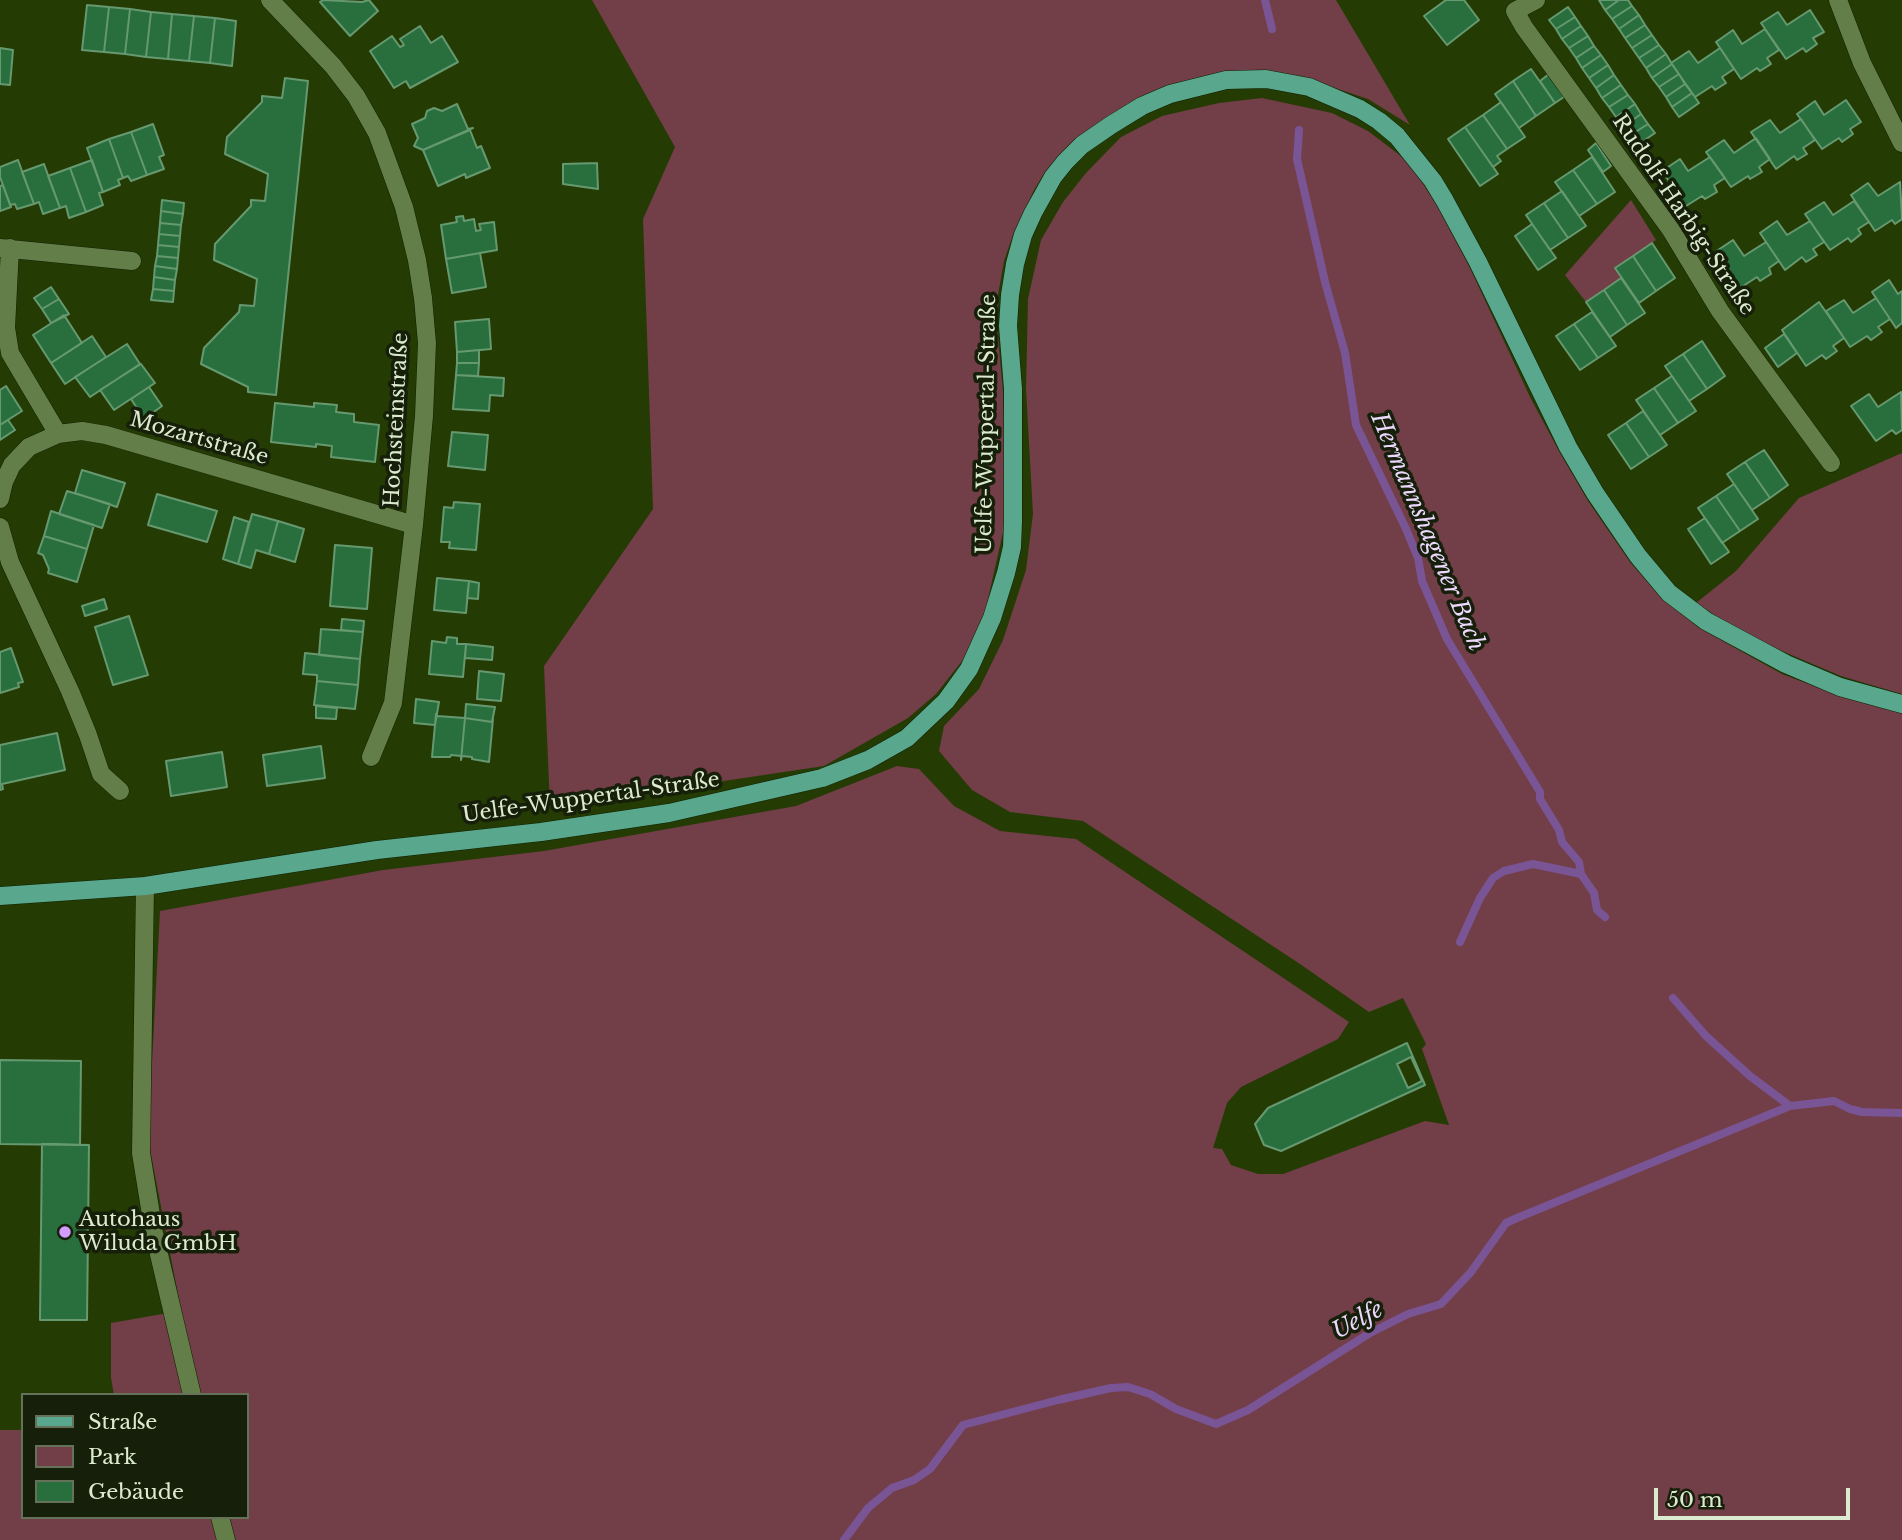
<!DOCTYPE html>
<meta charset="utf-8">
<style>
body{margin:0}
#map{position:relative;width:1902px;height:1540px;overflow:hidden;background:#253b04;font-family:"Libre Baskerville",serif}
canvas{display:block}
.legend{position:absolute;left:21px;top:1393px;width:228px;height:126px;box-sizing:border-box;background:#151f09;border:2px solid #657158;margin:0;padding:9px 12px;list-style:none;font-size:21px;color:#dcebcf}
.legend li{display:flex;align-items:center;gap:14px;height:35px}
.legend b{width:35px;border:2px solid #657158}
.scale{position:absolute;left:1654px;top:1488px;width:196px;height:32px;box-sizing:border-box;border:4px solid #dcebcf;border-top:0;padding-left:9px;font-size:21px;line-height:24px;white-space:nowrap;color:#dcebcf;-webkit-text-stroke:5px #151f09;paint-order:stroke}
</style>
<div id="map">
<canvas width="1902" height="1540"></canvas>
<ul class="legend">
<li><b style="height:9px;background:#59a78d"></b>Straße</li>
<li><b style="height:19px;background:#723e47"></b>Park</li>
<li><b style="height:19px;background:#296f3d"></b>Gebäude</li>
</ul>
<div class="scale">50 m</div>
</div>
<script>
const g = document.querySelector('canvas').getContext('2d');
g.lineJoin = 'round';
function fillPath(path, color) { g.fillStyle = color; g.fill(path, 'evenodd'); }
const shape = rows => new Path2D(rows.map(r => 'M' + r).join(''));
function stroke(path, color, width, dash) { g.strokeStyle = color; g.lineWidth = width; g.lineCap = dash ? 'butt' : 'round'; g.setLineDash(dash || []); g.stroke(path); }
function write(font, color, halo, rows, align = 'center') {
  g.font = font + ' "Libre Baskerville",serif'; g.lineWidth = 7; g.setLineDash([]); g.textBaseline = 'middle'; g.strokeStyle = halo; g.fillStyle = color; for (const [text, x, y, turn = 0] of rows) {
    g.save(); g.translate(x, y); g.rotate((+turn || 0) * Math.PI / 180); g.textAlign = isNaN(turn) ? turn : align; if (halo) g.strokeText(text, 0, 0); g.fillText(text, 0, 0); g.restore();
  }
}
fillPath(shape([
 [592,0,1336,0,1410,125,1368,99,1311,80,1266,71,1225,73,1076,140,1045,172,1034,190,1014,232,1004,261,998,295,997,326,1003,392,1006,519,985,612,966,656,936,694,908,718,824,766,550,807,544,666,653,509,643,219,675,147],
 [1262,98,1332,113,1368,131,1410,163,1437,206,1470,268,1530,397,1560,453,1588,501,1630,562,1662,599,1699,628,1782,674,1840,696,1902,712,1902,1540,234,1540,229,1517,247,1517,247,1395,201,1395,182,1315,148,1139,160,911,383,870,544,851,796,806,897,766,919,769,954,806,1000,831,1076,839,1349,1022,1338,1039,1241,1087,1227,1103,1213,1148,1222,1149,1231,1165,1258,1174,1283,1174,1425,1121,1449,1125,1422,1049,1426,1044,1403,998,1369,1012,1300,964,1083,821,1010,812,972,790,939,751,944,726,979,689,1003,640,1026,570,1033,514,1026,389,1028,299,1041,240,1063,202,1086,173,1121,137,1162,116,1219,103],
 [1631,200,1656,240,1615,268,1621,278,1586,302,1565,275],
 [1902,453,1902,694,1841,676,1789,654,1743,633,1696,603,1736,571,1799,498],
 [168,1313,186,1395,114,1395,111,1378,111,1323],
 [0,1430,23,1430,23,1517,212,1517,217,1540,0,1540]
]), '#723e47');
stroke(shape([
 [1265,0,1272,29],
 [1299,130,1297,159,1325,282,1345,353,1356,425,1406,529,1418,558,1422,581,1447,639,1540,792,1540,799,1559,830,1562,842,1579,862,1581,874,1594,893,1597,910,1605,917],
 [1460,942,1480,898,1493,878,1504,871,1533,864,1581,874],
 [1673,998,1706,1036,1750,1076,1790,1106],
 [844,1540,868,1508,892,1488,914,1480,930,1469,963,1425,1058,1400,1111,1388,1128,1387,1150,1394,1176,1409,1216,1424,1248,1410,1370,1333,1408,1314,1441,1304,1471,1272,1506,1223,1517,1218,1790,1106,1834,1101,1850,1109,1862,1112,1902,1113]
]), '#7a5595', 8);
const building = shape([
 [323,0,362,2,369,0,378,11,350,36,320,2,323,0],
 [1446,0,1464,0,1479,20,1447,45,1424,16,1446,0],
 [1599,0,1619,0,1605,10,1599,0],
 [1619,0,1628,0,1632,6,1612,19,1605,10,1619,0],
 [87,5,109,7,104,52,82,50,87,5],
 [1632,6,1639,15,1619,29,1612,19,1632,6],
 [109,7,130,9,125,54,104,52,109,7],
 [1568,7,1575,17,1556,29,1549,20,1568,7],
 [130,9,151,12,146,57,125,54,130,9],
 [1810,10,1824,32,1813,38,1817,44,1806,52,1803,48,1786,59,1761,23,1778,12,1787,25,1810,10],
 [151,12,172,14,168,59,146,57,151,12],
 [172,14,194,16,189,61,168,59,172,14],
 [1639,15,1645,25,1625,38,1619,29,1639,15],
 [194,16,215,18,210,63,189,61,194,16],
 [1575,17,1581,26,1562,39,1556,29,1575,17],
 [215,18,236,21,232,66,210,63,215,18],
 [1645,25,1652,35,1632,48,1625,38,1645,25],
 [420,26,431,43,442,36,458,62,410,88,406,81,394,88,370,51,392,36,400,47,404,45,400,39,420,26],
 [1581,26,1588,36,1569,48,1562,39,1581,26],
 [1765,29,1779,50,1767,58,1771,64,1760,71,1757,68,1741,79,1716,42,1733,30,1742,44,1765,29],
 [1652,35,1659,45,1639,58,1632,48,1652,35],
 [1588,36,1594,46,1576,58,1569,48,1588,36],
 [1659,45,1666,54,1646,68,1639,58,1659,45],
 [1594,46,1601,55,1582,68,1576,58,1594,46],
 [0,48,13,50,10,85,0,84,0,48],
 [1720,48,1734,69,1722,77,1726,83,1715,90,1712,86,1695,97,1671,63,1689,51,1698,63,1720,48],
 [1666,54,1672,64,1652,78,1646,68,1666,54],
 [1601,55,1608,65,1589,78,1582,68,1601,55],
 [1672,64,1679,74,1659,87,1652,78,1672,64],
 [1608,65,1614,75,1596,88,1589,78,1608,65],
 [1531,69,1555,103,1536,116,1513,81,1531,69],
 [1549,74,1564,97,1555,103,1540,81,1549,74],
 [1679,74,1685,84,1666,97,1659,87,1679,74],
 [1614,75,1621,85,1602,98,1596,88,1614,75],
 [285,78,308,81,276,395,248,392,248,387,201,364,204,348,239,312,240,305,254,306,257,279,214,260,215,244,251,206,251,200,265,201,268,174,225,154,227,137,262,102,262,96,282,98,285,78],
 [1513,81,1536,116,1519,128,1495,94,1513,81],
 [1685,84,1692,93,1672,107,1666,97,1685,84],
 [1621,85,1628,95,1609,107,1602,98,1621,85],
 [1692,93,1699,103,1679,117,1672,107,1692,93],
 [1628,95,1635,104,1616,117,1609,107,1628,95],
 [1846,100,1861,122,1850,129,1853,134,1842,142,1839,138,1822,149,1797,114,1815,101,1824,115,1846,100],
 [1501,102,1525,137,1507,149,1483,115,1501,102],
 [457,104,468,129,473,128,423,150,414,146,418,138,412,124,425,118,427,111,434,108,442,111,457,104],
 [1635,104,1641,114,1623,127,1616,117,1635,104],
 [1641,114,1648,124,1629,136,1623,127,1641,114],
 [1483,115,1507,149,1497,156,1501,161,1493,167,1465,127,1483,115],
 [1801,119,1815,140,1803,148,1807,154,1797,160,1794,156,1776,169,1751,132,1770,120,1780,133,1801,119],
 [153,124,164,155,159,157,164,169,147,175,131,132,153,124],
 [1648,124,1655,133,1636,146,1629,136,1648,124],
 [1465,127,1498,174,1480,186,1448,139,1465,127],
 [470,130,477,148,481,146,490,168,466,178,465,174,438,186,423,150,470,130],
 [131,132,147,175,131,181,128,176,123,178,109,139,131,132],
 [1756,138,1770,159,1759,167,1762,172,1750,179,1748,176,1731,187,1706,152,1724,140,1734,153,1756,138],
 [109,139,123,178,118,180,120,185,103,192,87,148,109,139],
 [1596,143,1611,166,1603,172,1588,150,1596,143],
 [1592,157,1615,192,1597,204,1573,170,1592,157],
 [1710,157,1725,178,1714,185,1717,192,1705,199,1702,196,1686,206,1662,171,1680,159,1688,171,1710,157],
 [18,160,34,204,17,209,15,204,10,205,0,177,0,167,18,160],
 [92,160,103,192,99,193,103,205,86,212,70,168,92,160],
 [597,163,598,189,563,184,563,164,597,163],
 [44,164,60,208,43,214,39,202,34,204,22,172,44,164],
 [70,168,86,212,69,218,66,206,60,208,48,176,70,168],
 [1573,170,1597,204,1579,216,1555,182,1573,170],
 [1900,182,1902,219,1895,224,1892,220,1875,231,1851,195,1868,183,1878,196,1900,182],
 [3,185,11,207,0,211,0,186,3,185],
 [1562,191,1586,226,1568,238,1544,203,1562,191],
 [162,200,184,203,183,214,161,211,162,200],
 [1854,201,1869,222,1858,229,1861,234,1851,242,1848,238,1830,250,1805,214,1824,202,1833,215,1854,201],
 [1544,203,1568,238,1550,250,1526,215,1544,203],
 [161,211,183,214,181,225,160,223,161,211],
 [463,216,464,221,474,219,476,231,481,230,479,224,494,222,497,250,446,259,441,225,457,222,456,217,463,216],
 [1777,221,1787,235,1810,221,1824,242,1813,249,1817,255,1806,262,1802,257,1785,270,1760,233,1777,221],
 [160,223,181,225,180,236,159,234,160,223],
 [1532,224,1556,258,1538,270,1515,236,1532,224],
 [159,234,180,236,179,247,158,245,159,234],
 [1733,240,1744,256,1766,242,1779,261,1769,268,1771,274,1760,281,1757,277,1740,288,1715,252,1733,240],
 [1652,243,1675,278,1656,291,1633,256,1652,243],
 [158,245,179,247,178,258,157,256,158,245],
 [480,253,486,287,452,293,446,259,480,253],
 [157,256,178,258,177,269,155,266,157,256],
 [1633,256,1656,291,1639,303,1615,268,1633,256],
 [155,266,177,269,175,280,154,277,155,266],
 [154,277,175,280,174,291,153,289,154,277],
 [1621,278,1645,313,1627,325,1604,290,1621,278],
 [1889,280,1898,294,1902,291,1902,323,1896,328,1872,292,1889,280],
 [51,287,59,299,42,309,34,298,51,287],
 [153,289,174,291,173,302,151,300,153,289],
 [1604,290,1627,325,1610,337,1586,302,1604,290],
 [1876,298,1890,319,1878,327,1882,332,1871,340,1867,336,1850,347,1826,311,1844,300,1853,313,1876,298],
 [59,299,69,314,51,323,42,309,59,299],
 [1819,302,1844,338,1833,346,1837,351,1826,359,1822,355,1806,366,1782,330,1819,302],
 [1592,312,1616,346,1598,358,1574,324,1592,312],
 [64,315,82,343,51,363,33,335,64,315],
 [489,319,491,349,457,352,455,322,489,319],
 [1574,324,1598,358,1580,370,1556,336,1574,324],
 [1784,334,1797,353,1778,367,1765,348,1784,334],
 [92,336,106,357,65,384,51,363,92,336],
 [1702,341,1725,376,1707,389,1683,354,1702,341],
 [127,344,140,364,90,397,75,377,127,344],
 [479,350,479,363,457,363,457,352,479,350],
 [1683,354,1707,389,1689,401,1665,366,1683,354],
 [457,363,479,363,478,376,456,375,457,363],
 [141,364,155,383,114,410,100,390,141,364],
 [456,375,504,378,503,396,490,395,489,411,453,409,456,375],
 [1672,376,1696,411,1678,423,1654,388,1672,376],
 [6,386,22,411,0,425,0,390,6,386],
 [149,387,162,406,144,419,131,399,149,387],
 [1654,388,1678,423,1660,435,1636,400,1654,388],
 [1901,392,1902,430,1896,434,1892,430,1876,441,1851,406,1869,394,1878,407,1901,392],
 [275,403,314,407,314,403,337,405,336,412,354,414,354,422,379,425,375,462,331,457,332,446,316,444,316,447,271,442,275,403],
 [1643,411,1667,445,1649,457,1626,423,1643,411],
 [8,420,15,430,0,440,0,425,8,420],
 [1626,423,1649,457,1631,469,1608,435,1626,423],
 [452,432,488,435,485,470,448,466,452,432],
 [1764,450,1788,485,1770,498,1745,462,1764,450],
 [1745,462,1770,498,1752,510,1727,474,1745,462],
 [82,470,125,483,117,507,75,493,82,470],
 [1734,484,1758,519,1740,531,1716,496,1734,484],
 [67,491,110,504,102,528,59,514,67,491],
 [157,494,217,511,207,542,148,525,157,494],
 [1716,496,1740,531,1722,543,1698,508,1716,496],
 [454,502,480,504,476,550,449,548,450,542,441,542,444,507,453,508,454,502],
 [51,511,94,525,87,549,44,536,51,511],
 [252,514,278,521,269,554,256,550,251,568,238,564,252,514],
 [234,517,249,522,238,564,223,559,234,517],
 [1705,518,1729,552,1711,564,1688,529,1705,518],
 [278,521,304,529,295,562,269,554,278,521],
 [44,536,87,549,77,582,48,573,49,569,43,555,38,553,44,536],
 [335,545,372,548,367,609,330,606,335,545],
 [437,578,469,581,466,613,434,610,437,578],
 [469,581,479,583,478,599,467,598,469,581],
 [104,599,107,609,85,616,82,606,104,599],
 [129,616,148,675,113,685,95,627,129,616],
 [342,619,364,621,363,632,341,630,342,619],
 [321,629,363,632,360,659,319,655,321,629],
 [447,637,457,638,457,644,466,644,463,677,429,674,432,641,446,643,447,637],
 [466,644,493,647,492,660,465,658,466,644],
 [11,648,23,682,18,683,19,687,0,693,0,652,11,648],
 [305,653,360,659,358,685,317,681,317,675,303,674,305,653],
 [479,671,504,674,501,701,477,699,479,671],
 [317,681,358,685,355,709,314,705,317,681],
 [416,699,439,702,435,725,414,723,416,699],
 [466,704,495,707,492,722,465,718,466,704],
 [316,706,337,708,336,719,316,718,316,706],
 [436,714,437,716,465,718,461,760,461,756,451,755,450,757,432,757,436,714],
 [465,718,492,722,493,719,489,762,472,759,472,757,462,756,461,760,465,718],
 [57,733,65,770,2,784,3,789,0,790,0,745,57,733],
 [321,746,325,778,267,786,263,755,321,746],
 [222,752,227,787,171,796,166,761,222,752],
 [1407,1043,1425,1085,1281,1151,1264,1145,1255,1124,1268,1108,1407,1043],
 [1411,1057,1422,1081,1408,1088,1397,1064,1411,1057],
 [0,1060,81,1061,80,1145,0,1144,0,1060],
 [42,1144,89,1145,87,1320,40,1320,42,1144]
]);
fillPath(building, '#296f3d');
stroke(building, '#669970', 2);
const minor = shape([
 [270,0,333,66,356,96,377,133,404,207,417,260,423,298,427,343,424,416,414,525,393,703,371,757],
 [1536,0,1515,11,1524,27,1671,230,1720,311,1831,463],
 [1838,0,1862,63,1902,143],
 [0,248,132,261],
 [10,248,6,328,10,353,58,434],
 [0,499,4,482,12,465,29,447,58,434,82,431,106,435,414,525],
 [0,527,10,562,70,691,88,735,101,774,120,791],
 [145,886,141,1153,154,1233,192,1395],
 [220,1517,226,1540]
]);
const major = shape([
 [0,896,145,886,377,850,541,832,669,813,822,778,868,760,907,738,946,701,969,669,992,618,1006,573,1012,547,1013,522,1013,389,1008,326,1010,295,1015,264,1023,235,1033,213,1053,177,1065,162,1082,145,1111,125,1142,106,1170,94,1226,80,1266,79,1309,87,1360,109,1379,121,1397,136,1433,181,1445,201,1478,262,1568,447,1595,493,1638,556,1669,593,1706,621,1786,664,1840,687,1902,704]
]);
stroke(minor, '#102100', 19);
stroke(major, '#102100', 19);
stroke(minor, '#647e49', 18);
stroke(major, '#59a78d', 18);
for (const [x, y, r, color] of [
 [65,1232,7,"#d49cfc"]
]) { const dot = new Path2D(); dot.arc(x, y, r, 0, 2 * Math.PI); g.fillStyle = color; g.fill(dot); stroke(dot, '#151f09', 2.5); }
write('21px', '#dcebcf', '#151f09', [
 ["Rudolf-Harbig-Straße",1683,215,56],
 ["Hochsteinstraße",397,420,-87],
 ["Uelfe-Wuppertal-Straße",987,424,-89],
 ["Mozartstraße",199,439,16],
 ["Uelfe-Wuppertal-Straße",591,798,-8]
]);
write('21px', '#dcebcf', '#151f09', [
 ["Autohaus",79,1220],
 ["Wiluda GmbH",79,1244]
], 'left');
write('italic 23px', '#ecd8fd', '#151f09', [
 ["Hermannshagener Bach",1427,532,67],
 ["Uelfe",1358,1321,-28]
]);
</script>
